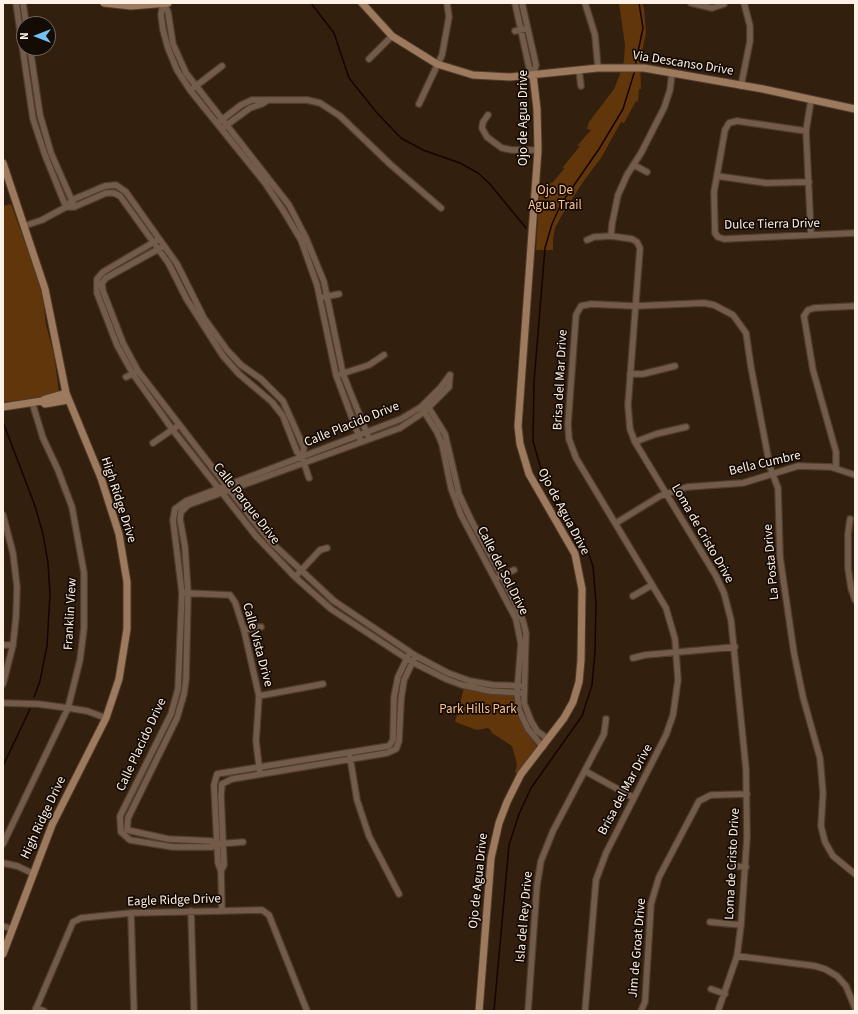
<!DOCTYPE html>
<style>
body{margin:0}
#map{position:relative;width:858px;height:1014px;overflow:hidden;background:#331f0e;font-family:"Source Sans 3",sans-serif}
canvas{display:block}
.frame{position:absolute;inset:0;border:4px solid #fff1e6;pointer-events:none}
.north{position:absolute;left:16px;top:16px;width:40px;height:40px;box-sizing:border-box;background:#140b05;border:1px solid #72675f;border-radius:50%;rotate:270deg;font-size:11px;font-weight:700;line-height:16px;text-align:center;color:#fff1e6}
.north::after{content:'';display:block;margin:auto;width:14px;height:18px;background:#72c1f5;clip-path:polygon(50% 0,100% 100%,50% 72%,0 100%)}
</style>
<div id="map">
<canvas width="858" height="1014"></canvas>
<div class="frame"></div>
<div class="north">N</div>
</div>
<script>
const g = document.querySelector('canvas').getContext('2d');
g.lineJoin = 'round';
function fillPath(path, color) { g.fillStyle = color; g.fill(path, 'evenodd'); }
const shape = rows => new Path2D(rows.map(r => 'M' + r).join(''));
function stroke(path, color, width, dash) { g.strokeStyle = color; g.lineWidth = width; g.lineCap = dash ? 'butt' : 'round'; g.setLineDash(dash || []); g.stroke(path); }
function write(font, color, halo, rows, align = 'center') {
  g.font = font + ' "Source Sans 3",sans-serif'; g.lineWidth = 3.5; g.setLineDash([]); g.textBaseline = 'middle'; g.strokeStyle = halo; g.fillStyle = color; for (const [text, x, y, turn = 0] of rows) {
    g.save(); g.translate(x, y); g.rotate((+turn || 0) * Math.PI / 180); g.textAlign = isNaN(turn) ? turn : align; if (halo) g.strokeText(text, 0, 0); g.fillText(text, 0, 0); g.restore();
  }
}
fillPath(shape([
 [619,3,642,3,644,8,646,33,640,61,641,89,639,89,638,102,636,101,624,123,621,122,601,158,583,182,562,215,555,228,553,239,553,250,536,250,540,184,552,183,564,169,563,167,580,146,577,146,591,130,587,129,589,122,614,89,620,74,624,60,625,45],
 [11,204,42,290,46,325,54,355,59,392,32,399,3,402,3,206],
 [464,688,513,696,520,720,537,747,517,774,515,772,517,766,516,760,512,746,492,733,490,729,487,728,477,730,455,722]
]), '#61360b');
stroke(shape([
 [311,3,334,33,349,78,377,113,401,138,423,150,460,163,478,173,489,183,526,228],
 [635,66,643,28,639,3],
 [3,422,35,506,43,534,48,563,50,594,47,646,40,681,34,697],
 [3,766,30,709],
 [494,1011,509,845,519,814,531,788,582,716,592,685,595,652,596,603,593,566,583,538,541,469,533,441,534,382,545,248,552,224,561,204,599,149,623,109,635,70]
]), '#180300', 1.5);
const street = shape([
 [16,3,33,119,45,155,66,207],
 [23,3,26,24],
 [515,3,529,67,533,75],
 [522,3,536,65,533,75],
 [585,3,595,35,598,68],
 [691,3,712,8,724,4],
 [163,4,161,15,163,30,168,48,177,70,190,90,265,183,283,210,301,240,317,285,336,375,360,439],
 [164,4,168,12,173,44,186,73,289,205,306,238,324,282,343,374,368,436],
 [515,31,525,29],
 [30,48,40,115,51,153,73,203],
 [369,59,392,36],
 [579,70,581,86],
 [741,86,750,41,750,26,744,3],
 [192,89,222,66],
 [811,100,806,131,811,235],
 [419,104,442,55,449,17,447,3],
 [488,115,483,122,482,128,487,137,495,143,502,148,512,150,538,150],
 [219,122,241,105,252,100,307,100,320,103,340,116,391,165,441,208],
 [224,127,250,108,262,104,268,100],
 [806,131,737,121,729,123,725,130,714,192,715,233,718,237,724,239,855,233],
 [634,165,647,172],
 [717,176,766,183,809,182],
 [66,207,72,200,105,186,116,185,126,192,177,264,204,318,227,350,241,365,261,379,283,401,304,448,302,457,309,478],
 [24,226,42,220,66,207,74,207,106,193,114,193,120,196,169,264,186,298,223,356,239,374,272,402,283,416,297,452,302,457],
 [611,236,612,224,618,195,627,175,641,153,664,108,670,90,672,73],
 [159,239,103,272,97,279,97,293,117,345,133,374,172,429,256,536,295,577,331,609,412,662,446,679,462,685,490,691,523,693],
 [587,240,594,237,611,236,632,239,637,242,640,248,628,405,630,429,635,442,716,576,724,593,731,620,746,769,747,837,741,925,737,956,718,1011],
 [164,246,106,278,102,283,103,291,123,343,138,371,252,519,272,543,334,601,416,656,448,673,470,681,493,685,524,686],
 [324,297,339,294],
 [341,374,369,365,384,355],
 [630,374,643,374,675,366],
 [126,377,135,373],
 [427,405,445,434,459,494,471,520,506,584,523,621,526,633,524,703,531,721,537,731,548,739],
 [423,410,437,432,442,444,451,488,461,515,516,619,521,644,517,693,519,710,528,729,543,747],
 [635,442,656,434,686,427],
 [153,443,179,425],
 [836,468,836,452,813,370,804,316,808,310,814,308,855,306],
 [3,515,13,553,17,587,16,617,13,645,3,684],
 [850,519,848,534,848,568,851,588,855,600],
 [616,523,660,496,687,487,743,483,798,466,831,467,855,475],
 [295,577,320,550,327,548],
 [499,577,514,570],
 [185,593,230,595,235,602,244,630,259,696,256,741,260,774],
 [633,596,652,585],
 [244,630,261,627],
 [3,645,13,645],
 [633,658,645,655,735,647],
 [259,696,323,684],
 [3,703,38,704,68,708,87,711,106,718],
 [350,757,357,800,369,836,399,894],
 [585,771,634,798],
 [243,842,217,844,212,847,173,847,130,840,121,832,120,816,171,714,178,689,182,593,173,520,175,509,186,501,401,419,421,407,441,387,450,375],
 [3,844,68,708,80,660,84,628,84,573,72,507,58,470,43,438,32,402],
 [217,844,211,841,168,839,127,830,128,818,177,718,184,694,186,679,188,593,185,547,180,519,181,512,188,505,400,428,424,412,449,387,450,375],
 [3,863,17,866,32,873],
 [734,866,746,867],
 [221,871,224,865,221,796,222,784,232,779,387,753,396,749,399,741,401,700,404,680,414,659],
 [191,911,194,1011],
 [222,911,221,871,218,863,214,785,217,774,389,746,393,740,394,697,398,677,408,656],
 [131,913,134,1011],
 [710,922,741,925],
 [3,926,12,929],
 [737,956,815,966,825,969,837,976,846,986,855,1008],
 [711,989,725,994],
 [36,1008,44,1011],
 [35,1011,73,922,81,918,131,913,262,910,269,915,307,1011],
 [528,1011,537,885,541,861,553,831,604,734,606,719],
 [585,1011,596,880,606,853,666,735,673,715,678,680,675,639,666,608,576,458,569,439,568,424,576,315,581,306,591,304,635,306,704,303,714,305,733,315,746,333,751,367,770,467,778,488,780,557,794,653,803,697,820,758,823,793,821,826,825,842,833,856,855,874],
 [641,1011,645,1002,651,904,659,877,699,801,711,795,747,794]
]);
const secondary = shape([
 [104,3,131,6,168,3],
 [362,3,392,36,437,64,473,75,510,77,598,68,644,68,763,89,855,109],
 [3,163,45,289,66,393,101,478,119,534,127,582,127,629,119,679,106,718,52,825,3,954],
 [42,401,45,404,68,400],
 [3,407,42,401,45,399,66,393],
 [479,1011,491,858,499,823,507,802,521,774,564,718,573,702,579,682,581,660,582,589,575,554,529,474,520,444,518,426,538,150,537,109,533,75]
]);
stroke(street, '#503c2c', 8);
stroke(secondary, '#503c2c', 9);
stroke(street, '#725b49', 5.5);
stroke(secondary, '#9d795d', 7);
write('13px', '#fff1e6', '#140b05', [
 ["Via Descanso Drive",683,64,9],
 ["Ojo de Agua Drive",524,118,-90],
 ["Dulce Tierra Drive",772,225,-1],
 ["Brisa del Mar Drive",561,380,-87],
 ["Calle Placido Drive",352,425,-22],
 ["Bella Cumbre",765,464,-13],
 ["High Ridge Drive",118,500,72],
 ["Calle Parque Drive",246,504,52],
 ["Ojo de Agua Drive",563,512,62],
 ["Loma de Cristo Drive",702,534,60],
 ["La Posta Drive",772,562,-95],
 ["Calle del Sol Drive",502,571,63],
 ["Franklin View",71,614,-87],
 ["Calle Vista Drive",257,645,75],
 ["Calle Placido Drive",142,745,-65],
 ["Brisa del Mar Drive",626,790,-62],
 ["High Ridge Drive",44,818,-65],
 ["Loma de Cristo Drive",733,864,-87],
 ["Ojo de Agua Drive",479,881,-84],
 ["Eagle Ridge Drive",174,901,-2],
 ["Isla del Rey Drive",525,917,-85],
 ["Jim de Groat Drive",638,948,-85]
]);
write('13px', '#ffc190', '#140b05', [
 ["Ojo De",555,191],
 ["Agua Trail",555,206],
 ["Park Hills Park",478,710]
]);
</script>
